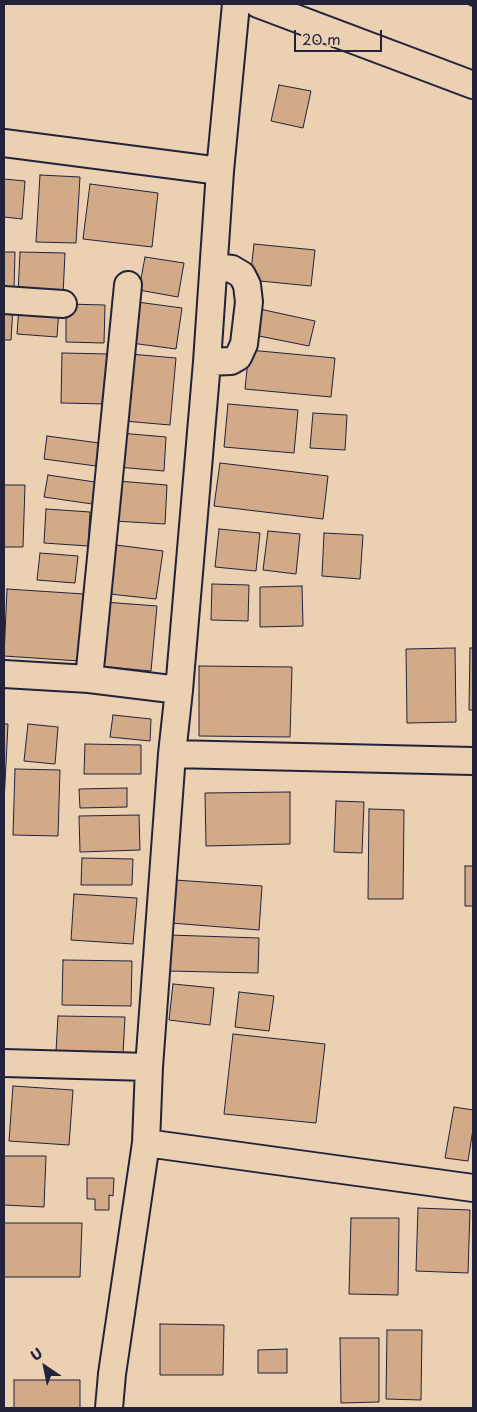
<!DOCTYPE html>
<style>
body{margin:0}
#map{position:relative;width:477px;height:1412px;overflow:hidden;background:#ebd0b2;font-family:"Playpen Sans",sans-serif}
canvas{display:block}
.frame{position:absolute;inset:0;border:5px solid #22223b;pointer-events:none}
.north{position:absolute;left:20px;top:1342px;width:50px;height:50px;-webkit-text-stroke:4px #ebd0b2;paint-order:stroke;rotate:326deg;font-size:14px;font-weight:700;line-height:20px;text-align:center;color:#22223b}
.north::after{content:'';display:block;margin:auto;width:18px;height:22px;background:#22223b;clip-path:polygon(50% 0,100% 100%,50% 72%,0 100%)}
.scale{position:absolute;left:294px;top:30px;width:88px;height:22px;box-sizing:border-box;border:2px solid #22223b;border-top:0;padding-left:6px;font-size:15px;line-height:18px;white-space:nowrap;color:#22223b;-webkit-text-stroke:4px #ebd0b2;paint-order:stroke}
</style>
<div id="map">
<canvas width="477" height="1412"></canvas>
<div class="frame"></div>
<div class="north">U</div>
<div class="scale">20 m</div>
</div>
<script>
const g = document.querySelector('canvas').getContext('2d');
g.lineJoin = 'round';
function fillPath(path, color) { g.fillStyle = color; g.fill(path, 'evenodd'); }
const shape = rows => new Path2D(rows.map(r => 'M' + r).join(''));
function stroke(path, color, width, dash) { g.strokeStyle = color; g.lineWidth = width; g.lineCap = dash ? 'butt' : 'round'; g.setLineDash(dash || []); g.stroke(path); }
const building = shape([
 [279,85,311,91,303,128,271,121,279,85],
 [40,175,80,177,76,243,36,242,40,175],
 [4,179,25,181,22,219,4,217,4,179],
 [90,184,158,193,152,247,83,239,90,184],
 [254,244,315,250,311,286,250,280,254,244],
 [4,252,15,252,14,289,4,289,4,252],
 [20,252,65,253,63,295,18,294,20,252],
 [145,257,184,263,178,297,139,290,145,257],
 [137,302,182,308,176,349,131,343,137,302],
 [66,304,105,305,104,343,66,342,66,304],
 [4,305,13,306,11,340,4,340,4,305],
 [19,306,59,309,57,337,17,334,19,306],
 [255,308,315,321,309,346,249,334,255,308],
 [249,350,335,358,331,397,245,389,249,350],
 [62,353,110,354,108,404,61,403,62,353],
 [130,354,176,358,170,425,124,421,130,354],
 [228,404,298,410,294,453,224,447,228,404],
 [313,413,347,415,345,450,310,448,313,413],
 [120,433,166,437,164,471,117,467,120,433],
 [47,436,99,443,96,466,44,459,47,436],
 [220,463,328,476,323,519,214,506,220,463],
 [48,475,95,482,92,504,44,497,48,475],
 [117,481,167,485,165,524,114,521,117,481],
 [4,485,25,485,23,547,4,547,4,485],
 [46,509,90,512,88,546,44,543,46,509],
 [219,529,260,533,256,571,215,567,219,529],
 [268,531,300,534,296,574,263,570,268,531],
 [324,533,363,535,360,579,322,576,324,533],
 [116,545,163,551,156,599,110,594,116,545],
 [40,553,78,556,75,583,37,580,40,553],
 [212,584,249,585,248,621,211,620,212,584],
 [302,586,303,626,260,627,260,587,302,586],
 [7,589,84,594,79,661,4,656,7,589],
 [104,602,157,606,151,671,98,666,104,602],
 [455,648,456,722,407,723,406,649,455,648],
 [470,648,473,648,473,710,469,710,470,648],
 [199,666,292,667,290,737,199,736,199,666],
 [113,715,151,719,150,741,110,737,113,715],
 [4,724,8,724,4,803,4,724],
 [28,724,58,727,55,764,24,761,28,724],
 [85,744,141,745,141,774,84,774,85,744],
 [15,769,60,770,58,836,13,835,15,769],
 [127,788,127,807,80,808,79,789,127,788],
 [290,792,290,844,206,846,205,793,290,792],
 [336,801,364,802,362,853,334,852,336,801],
 [369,809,404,810,403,899,368,899,369,809],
 [139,815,140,850,80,852,79,816,139,815],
 [82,858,133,859,132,885,81,885,82,858],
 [465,866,473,866,473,906,465,906,465,866],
 [175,880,262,886,259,930,171,923,175,880],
 [74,894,137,898,133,944,71,940,74,894],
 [169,935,259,938,258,973,168,971,169,935],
 [63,960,132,961,131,1006,62,1005,63,960],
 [173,984,214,988,210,1025,169,1020,173,984],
 [239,992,274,996,269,1031,235,1027,239,992],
 [58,1016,125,1017,123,1054,56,1052,58,1016],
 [233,1034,325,1044,316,1123,224,1114,233,1034],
 [13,1086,73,1090,69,1145,9,1141,13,1086],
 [454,1107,473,1110,473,1129,468,1161,445,1158,454,1107],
 [4,1156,46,1156,44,1207,4,1205,4,1156],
 [87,1178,114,1178,113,1196,109,1195,109,1210,95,1210,95,1199,87,1199,87,1178],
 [418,1208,470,1210,468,1273,416,1271,418,1208],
 [351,1218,399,1218,398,1295,349,1294,351,1218],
 [4,1223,82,1223,80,1277,4,1277,4,1223],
 [160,1324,224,1325,223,1375,160,1375,160,1324],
 [387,1330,422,1330,421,1400,386,1399,387,1330],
 [340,1338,379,1338,379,1402,341,1403,340,1338],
 [287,1349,287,1373,258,1373,258,1350,287,1349],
 [14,1380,80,1380,80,1408,14,1408,14,1380]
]);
fillPath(building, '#d2aa87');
stroke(building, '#22223b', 1);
const street = shape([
 [258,4,473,85],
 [4,143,220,171],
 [4,300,63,304],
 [207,362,231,361,238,357,244,344,249,302,247,285,242,275,232,269,214,267],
 [4,674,89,679,179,690],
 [89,679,128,285],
 [172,754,473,761],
 [4,1063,149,1067],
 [146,1143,473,1188],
 [109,1408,112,1374,146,1143,149,1067,172,754,179,690,207,362,220,171,236,4]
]);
stroke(street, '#22223b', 30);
stroke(street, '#ebd0b2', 26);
stroke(shape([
 [470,4,473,5]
]), '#22223b', 4);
</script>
